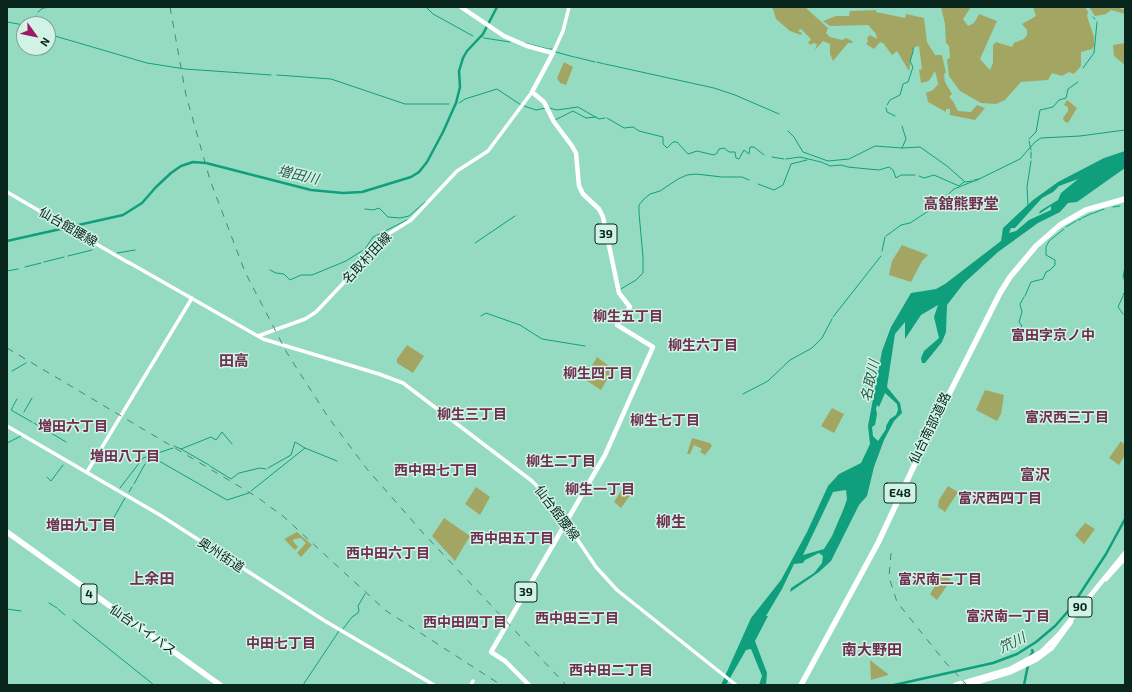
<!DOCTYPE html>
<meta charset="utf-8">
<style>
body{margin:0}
#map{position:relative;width:1132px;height:692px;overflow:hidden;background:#95dbc2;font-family:"Exo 2",sans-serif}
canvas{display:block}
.frame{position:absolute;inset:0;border:8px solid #08261d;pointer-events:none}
.north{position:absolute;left:16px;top:16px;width:40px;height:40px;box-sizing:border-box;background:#d1f3e6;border:1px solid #81a196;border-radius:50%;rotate:123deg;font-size:11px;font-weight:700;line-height:16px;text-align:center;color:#08261d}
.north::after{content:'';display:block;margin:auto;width:14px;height:18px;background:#9e1868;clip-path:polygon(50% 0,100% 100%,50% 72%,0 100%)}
</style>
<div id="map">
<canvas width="1132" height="692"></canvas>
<div class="frame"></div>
<div class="north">N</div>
</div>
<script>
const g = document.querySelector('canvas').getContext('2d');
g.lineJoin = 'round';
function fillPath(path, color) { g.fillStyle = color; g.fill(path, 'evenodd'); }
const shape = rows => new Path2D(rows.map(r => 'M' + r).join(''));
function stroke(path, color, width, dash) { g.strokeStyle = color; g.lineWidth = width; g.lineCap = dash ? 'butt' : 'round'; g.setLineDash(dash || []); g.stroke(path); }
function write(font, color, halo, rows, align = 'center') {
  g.font = font + ' "Exo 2","Noto Sans JP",sans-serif'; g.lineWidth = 3; g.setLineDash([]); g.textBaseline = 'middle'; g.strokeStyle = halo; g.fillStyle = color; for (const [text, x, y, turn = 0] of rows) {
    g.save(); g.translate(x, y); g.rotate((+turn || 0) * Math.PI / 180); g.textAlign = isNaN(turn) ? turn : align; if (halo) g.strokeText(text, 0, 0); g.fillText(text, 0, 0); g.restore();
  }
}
fillPath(shape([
 [770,7,805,7,828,28,826,33,830,37,842,40,846,38,852,41,853,43,848,43,833,61,830,54,830,44,823,41,815,50,817,44,813,43,811,45,808,43,811,39,801,29,798,31,802,33,801,35,790,31,776,19,773,9],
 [941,7,971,7,963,19,968,26,974,23,979,14,997,21,980,59,990,70,993,63,993,45,996,42,1012,47,1014,43,1024,39,1027,35,1027,30,1022,24,1036,16,1033,7,1085,7,1088,12,1087,16,1094,37,1094,46,1092,49,1081,52,1081,66,1074,74,1069,72,1062,76,1052,73,1048,80,1021,82,1005,100,996,104,981,103,960,91,949,76,947,59,950,58,949,46,946,43,945,24],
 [1089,7,1117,7,1125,10,1125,14,1111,10,1106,14,1095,16],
 [876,10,876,12,905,18,906,14,924,18,927,42,935,55,942,55,946,73,944,74,945,82,952,94,949,97,953,101,958,111,971,112,977,105,985,108,975,120,950,115,950,109,946,109,946,112,928,102,926,93,933,90,938,84,940,86,938,83,935,71,929,81,921,83,919,70,922,69,919,46,915,47,913,50,909,71,897,51,892,55,884,44,880,42,874,49,866,44,868,41,867,38,870,35,877,39,876,34,868,25,830,26,823,21,836,16,849,16,850,11],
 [1125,43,1125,65,1114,56,1113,45],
 [564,62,573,67,566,85,560,83,557,78],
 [1067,100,1077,108,1068,123,1064,121,1063,118,1068,111,1068,107,1064,105],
 [902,245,928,255,922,261,911,282,889,275,892,261],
 [407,345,424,356,413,373,397,363,397,359],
 [597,357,613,369,601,390,584,379],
 [985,390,1004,395,1001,414,997,421,976,410],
 [832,408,844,414,834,433,821,426],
 [692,438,710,443,712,446,705,455,700,452,702,449,694,445,690,454,687,454],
 [1121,441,1125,445,1125,455,1119,465,1109,458],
 [948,486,958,492,945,512,938,507,939,500],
 [476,487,490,497,480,515,465,504],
 [623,488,627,488,632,493,621,508,614,502],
 [444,518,470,536,455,561,432,536],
 [1085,523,1095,529,1084,544,1075,535],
 [297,532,312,545,301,557,297,553,306,543,301,538,294,539,293,541,298,547,295,550,284,539],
 [942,574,951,580,937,600,930,594],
 [870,660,888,674,888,675,871,680]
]), '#a3a662');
fillPath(shape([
 [1125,151,1125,168,1077,202,1068,203,1060,212,1038,223,998,252,964,283,947,305,946,332,942,342,925,363,922,363,921,358,924,351,939,338,934,317,938,305,921,315,905,339,905,322,895,334,887,387,900,403,902,413,894,421,884,440,874,467,867,496,859,505,831,561,819,572,790,592,791,588,814,573,822,563,823,556,819,553,805,560,803,563,794,564,782,589,766,616,768,616,755,641,767,673,766,685,759,685,762,676,751,649,746,650,726,685,721,685,751,618,781,580,807,532,828,486,839,474,861,463,870,444,868,426,882,351,891,327,911,293,936,289,945,284,1001,241,1003,228,1033,200,1058,182,1104,158],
 [1078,179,1061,193,1058,200,1040,211,1039,214,1051,206,1051,210,1029,220,1016,231,1009,233,1011,228,1015,228,1042,198,1053,192,1059,186],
 [885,393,897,404,898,410,896,415,890,419,886,426,886,429,878,441,873,436,872,427,875,425,877,414,876,409,877,405,879,407],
 [846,490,847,499,844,508,832,536,824,549,803,555,833,492]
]), '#109f7d');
stroke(shape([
 [426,7,433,14,473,36],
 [38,12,43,8,53,7],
 [1093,17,1095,19],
 [7,22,24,25],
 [33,24,36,16],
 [48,34,147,63,185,69,271,75],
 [481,36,483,37],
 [484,38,510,42],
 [525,43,548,49],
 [549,49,552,49],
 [556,52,574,57],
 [575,57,595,62],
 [597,62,604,64],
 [605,64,714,88,735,95,779,114],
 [1083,68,1094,53,1097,22],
 [277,75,331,79,405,104,449,104],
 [459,103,465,99,497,89,521,105],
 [887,105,890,100,900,95,903,84,908,82,913,67,910,61,913,52,913,48],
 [524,106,536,110,546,108],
 [549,108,557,110,578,107,599,119,605,118],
 [886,108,887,112,895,116],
 [607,118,624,128,633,127,639,131,663,137,663,144,667,148,673,142,677,142,688,154,697,151,714,155,717,153,719,149,724,148,729,152,735,152,736,158,739,159,744,150,749,154,750,147,754,147,764,155],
 [555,120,573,111,586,118,596,117],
 [788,131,794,137,803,152,828,161,849,159,875,146,902,148,920,147,947,166,965,182,973,181],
 [1029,139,1036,132,1040,110,1053,107,1059,100,1066,98,1068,89,1078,82],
 [1029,141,1031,150],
 [902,148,906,139,902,126],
 [772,157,784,159],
 [1031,158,1031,152],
 [786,159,800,157,821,162,830,166,841,165,848,167,868,169,879,170,889,167,893,170,896,178,901,175,915,175],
 [919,176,924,178,934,175,959,186,964,182],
 [723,177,742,177,749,180],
 [974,180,979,179],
 [975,181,1020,159,1035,142,1041,138,1080,136,1125,130],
 [758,184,774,190,783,185,791,164,807,160],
 [1028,206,1027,187,1031,161],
 [1113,207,1120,206],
 [365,209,373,210,379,208,388,217,400,218,409,216,425,202],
 [1094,213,1104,209],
 [1082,218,1093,213],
 [1078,220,1081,219],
 [1066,227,1076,221],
 [886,236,901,225,910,223,936,206,954,189,974,181],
 [475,243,515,216],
 [882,251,885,237],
 [117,253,135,250],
 [68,256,92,250],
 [44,262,64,257],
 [25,267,41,263],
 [270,270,276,273,284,274,290,280,301,275,312,275,346,261,365,249,373,237,407,220],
 [7,271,18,269],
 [1123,278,1125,266],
 [1124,279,1125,282],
 [621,289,636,280,643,273,643,257,639,213,639,205,643,200,650,194,660,191,678,179,687,175,696,174,722,177],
 [1125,292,1125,291],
 [1123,295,1124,293],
 [1025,296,1031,282,1043,279,1046,272,1050,270,1055,265,1055,260,1046,255,1046,247,1049,241,1064,229],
 [1123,296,1118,307,1123,314],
 [1124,315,1125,316],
 [481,316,486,313,520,325,542,339,585,346],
 [833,317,881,256],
 [1018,331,1022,326,1019,322,1022,312,1020,304,1024,297],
 [12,371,26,363],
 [743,394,768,381,790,360,812,348,822,338,832,319],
 [13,406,17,399],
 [13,407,11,410,32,422],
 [24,412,32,398],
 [34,423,44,429],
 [46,430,66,442],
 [7,443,21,436],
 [174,446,181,449,211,437,216,440,222,432,232,444],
 [181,449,209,465],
 [146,462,159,461,227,500,249,493],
 [210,466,231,479,239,473,260,468,266,469],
 [268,468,291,455,295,442,305,448],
 [47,477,51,481,63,465],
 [134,484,145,464],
 [120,488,143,458,173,448],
 [251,491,305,448,337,461],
 [129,492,132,487],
 [105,533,125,498],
 [49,603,57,608],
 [7,609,21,611],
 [58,609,65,615],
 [73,620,154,685],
 [343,629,352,617,358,613,359,610,358,606,365,594],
 [303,685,339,631]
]), '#109f7d', 1);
stroke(shape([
 [7,241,123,215,142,203,156,187,171,173,181,166,193,162,206,163,311,190,343,193,362,192,411,177,419,172,427,162,443,132,456,103,460,87,459,71,463,58,467,51,483,34,497,7],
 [1029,658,1033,652,1032,650],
 [894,685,993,663,1017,654,1036,642,1055,626,1070,609,1106,554,1125,519],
 [1024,685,1028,665]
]), '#109f7d', 2.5);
stroke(shape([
 [553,53,563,31,569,7],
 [7,192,129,263],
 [128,262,263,339,379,374,403,383,532,481,552,502,596,567,617,590,736,685],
 [258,336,305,319,316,312,350,276,385,236,411,220,457,171,488,151,532,92],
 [7,426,160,515,325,621,434,685],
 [87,472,192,298],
 [471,685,473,681]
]), '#fff', 3.5);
stroke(shape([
 [461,7,504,36,527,46,553,53,532,92,544,102,554,122,572,146,576,153,579,186,583,194,599,209,603,217,619,293,630,307,617,325,653,347,605,455,491,652,505,661,529,685],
 [1106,579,1125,558],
 [966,682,1010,669,1041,652,1060,633,1125,553],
 [955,685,961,683],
 [968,685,1011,672,1036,660,1052,648,1071,622]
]), '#fff', 4.5);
stroke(shape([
 [7,532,220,685],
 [801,685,878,543,927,438,1000,293,1010,277,1036,246,1060,225,1086,210,1125,199]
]), '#fff', 5.5);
stroke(shape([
 [170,7,186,95,210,180,245,272,287,353,328,417,367,469,424,534,566,685],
 [7,348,257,497,284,517,385,610,501,685],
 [891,553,889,577,897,602,945,662,967,685]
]), '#508271', 1, [7, 7]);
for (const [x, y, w] of [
 [606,234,22],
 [900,493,32],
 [526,592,22],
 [89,594,16],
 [1080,607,24]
]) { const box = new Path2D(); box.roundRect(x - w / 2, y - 10, w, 20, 3); g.fillStyle = '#d1f3e6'; g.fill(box); stroke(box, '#08261d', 1); }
write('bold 12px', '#08261d', null, [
 ["39",606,234],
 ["E48",900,493],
 ["39",526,592],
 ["4",89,594],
 ["90",1080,607]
]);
write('13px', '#08261d', '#d1f3e6', [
 ["仙台館腰線",68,227,30],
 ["名取村田線",367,258,-47],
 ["仙台南部道路",930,428,-64],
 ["仙台館腰線",557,513,53],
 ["奥州街道",221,555,33],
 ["仙台バイパス",143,630,35]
]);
write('italic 14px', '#2c5d4e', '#d1f3e6', [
 ["増田川",298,175,13],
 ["名取川",870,381,-78],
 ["笊川",1012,643,-26]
]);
write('bold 14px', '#702f50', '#d1f3e6', [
 ["柳生五丁目",628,316],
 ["富田字京ノ中",1053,335],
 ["柳生六丁目",703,345],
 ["柳生四丁目",598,373],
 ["柳生三丁目",472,414],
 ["富沢西三丁目",1067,417],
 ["柳生七丁目",665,420],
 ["増田六丁目",73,426],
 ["増田八丁目",125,456],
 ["柳生二丁目",561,461],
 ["西中田七丁目",436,470],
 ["柳生一丁目",600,489],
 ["富沢西四丁目",1000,498],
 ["増田九丁目",81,525],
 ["西中田五丁目",512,538],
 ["西中田六丁目",388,553],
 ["富沢南二丁目",940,579],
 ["富沢南一丁目",1008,616],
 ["西中田三丁目",577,618],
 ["西中田四丁目",465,622],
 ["中田七丁目",281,643],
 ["西中田二丁目",611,670]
]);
write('bold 15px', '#702f50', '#d1f3e6', [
 ["高舘熊野堂",961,204],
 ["田高",234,361],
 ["富沢",1035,475],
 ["柳生",671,522],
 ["上余田",152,579],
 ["南大野田",872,650]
]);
</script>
